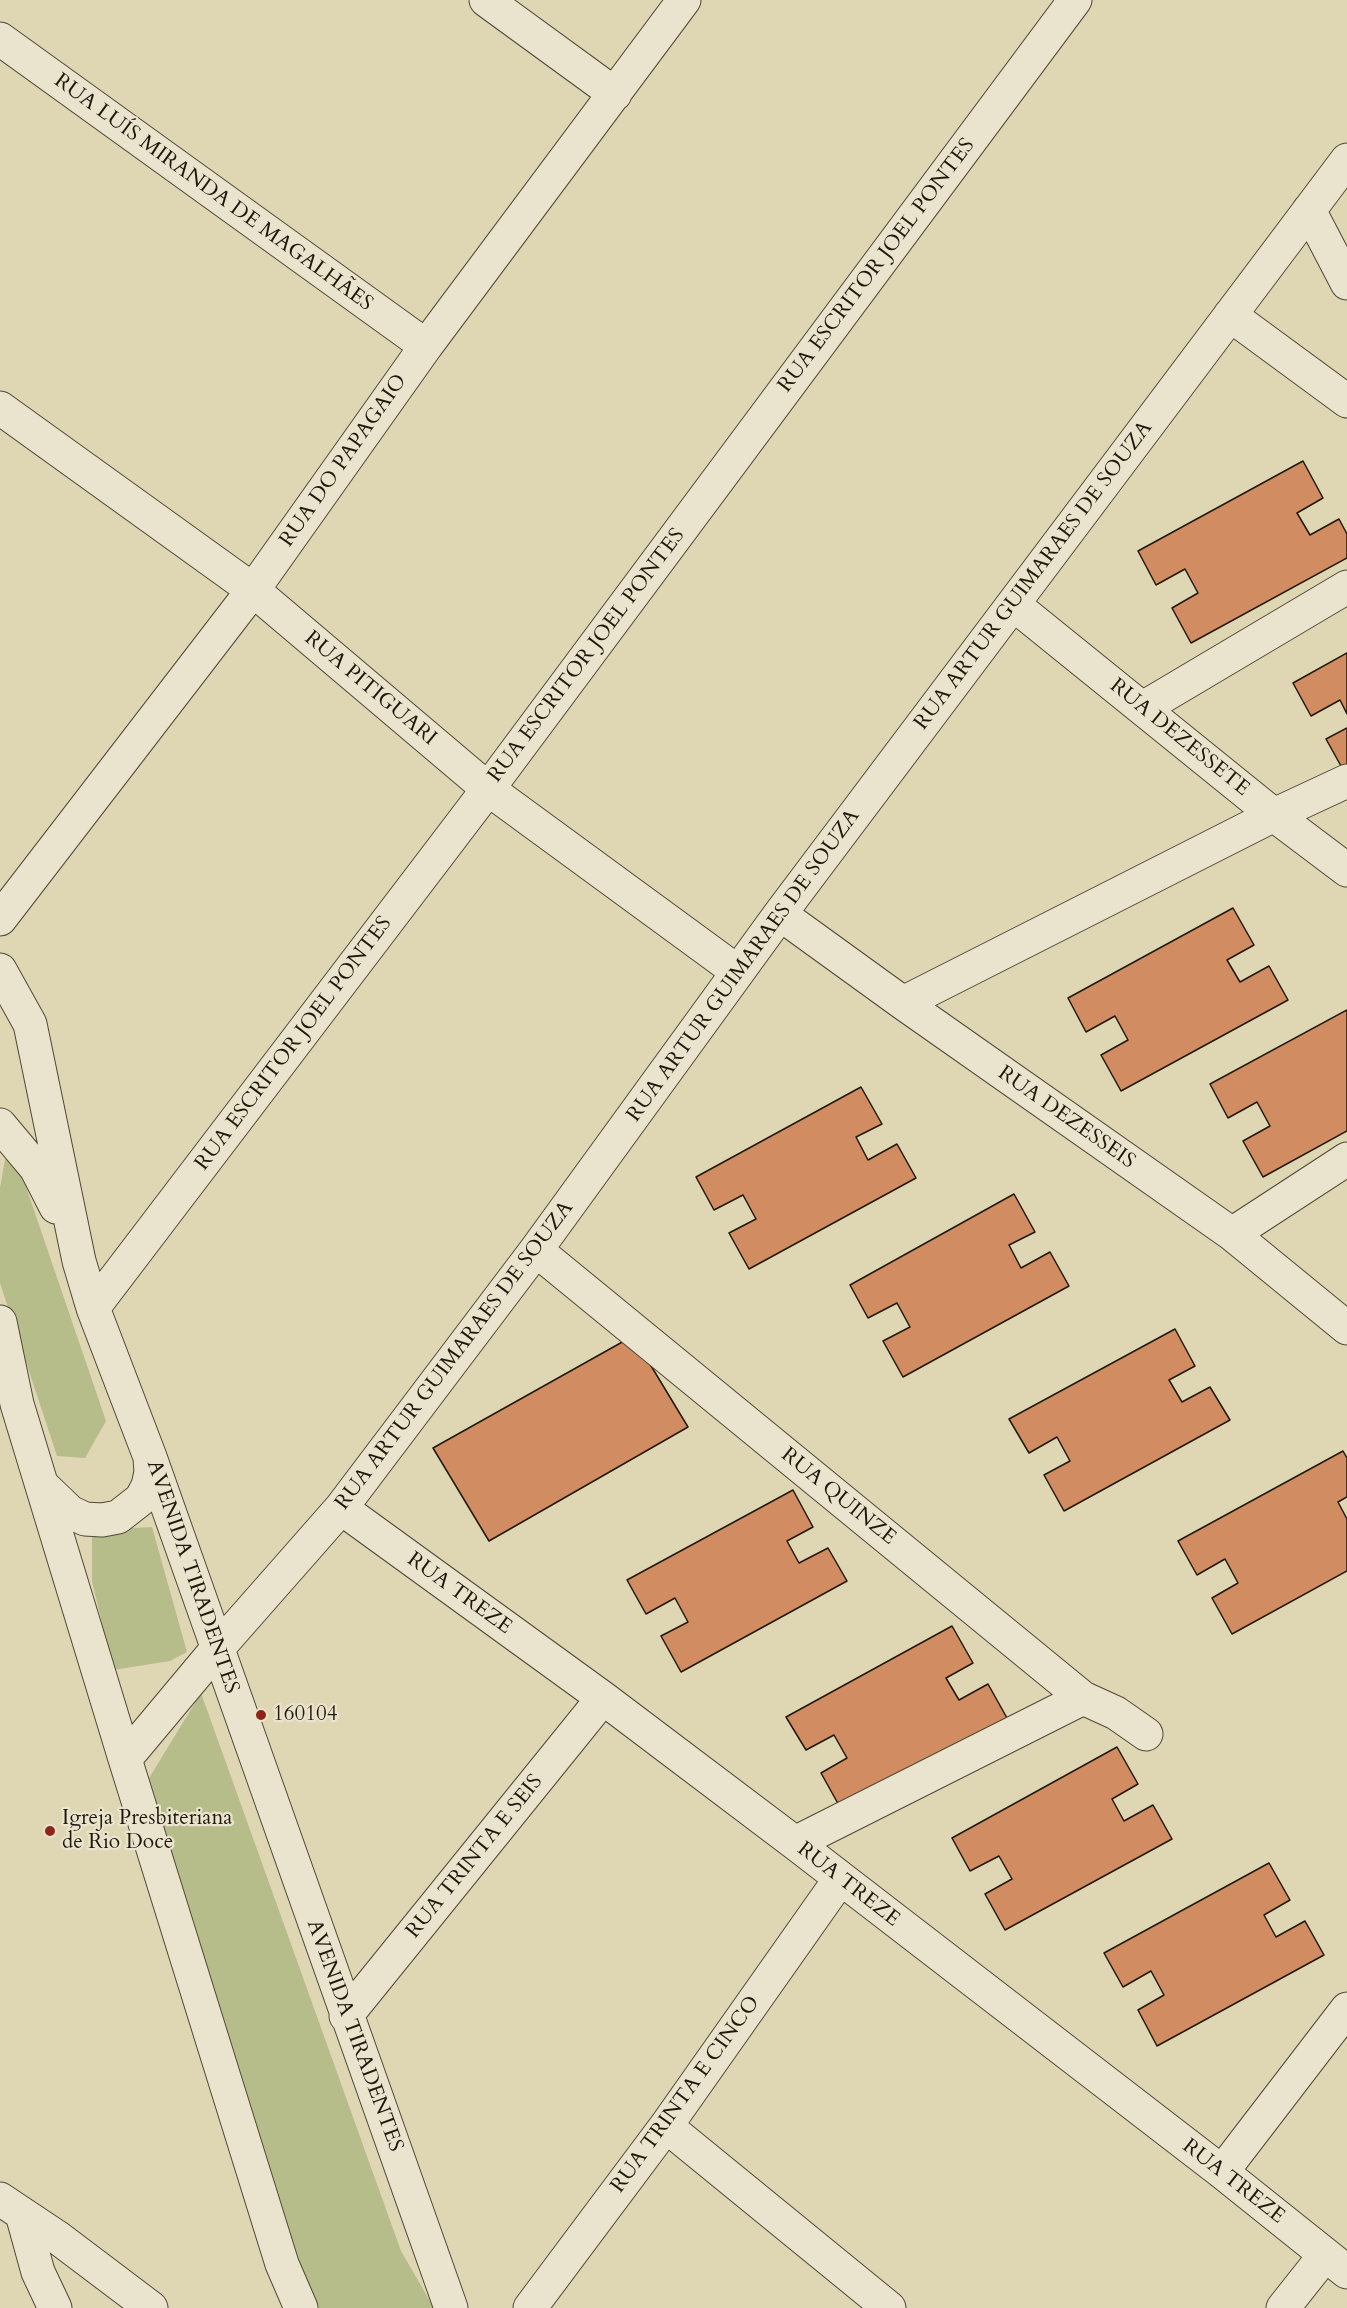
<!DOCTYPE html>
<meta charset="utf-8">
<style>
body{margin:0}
canvas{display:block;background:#dfd6b4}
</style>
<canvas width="1347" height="2308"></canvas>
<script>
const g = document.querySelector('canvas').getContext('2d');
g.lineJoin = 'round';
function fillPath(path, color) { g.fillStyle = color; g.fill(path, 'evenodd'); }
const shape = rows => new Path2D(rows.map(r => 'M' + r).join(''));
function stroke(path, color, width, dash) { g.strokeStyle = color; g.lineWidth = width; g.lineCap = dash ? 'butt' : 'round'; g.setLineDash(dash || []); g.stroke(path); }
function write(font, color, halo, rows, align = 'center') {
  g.font = font + ' Cardo,serif'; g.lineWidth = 4.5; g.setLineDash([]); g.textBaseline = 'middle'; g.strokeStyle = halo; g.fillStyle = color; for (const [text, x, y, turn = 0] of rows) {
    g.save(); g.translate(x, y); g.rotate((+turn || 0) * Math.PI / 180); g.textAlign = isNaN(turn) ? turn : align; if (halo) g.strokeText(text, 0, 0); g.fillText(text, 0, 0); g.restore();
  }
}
fillPath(shape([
 [9,1137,106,1421,85,1458,57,1456,0,1283,0,1188],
 [152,1527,187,1652,170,1661,113,1670,92,1581,92,1530],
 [201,1693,401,2251,434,2308,309,2308,143,1788]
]), '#b6bd8a');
const building = shape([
 [1303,461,1323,498,1297,513,1310,535,1339,519,1347,534,1347,558,1191,643,1172,608,1198,593,1185,569,1156,585,1138,551,1303,461],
 [1347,653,1347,714,1340,700,1311,716,1293,683,1347,653],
 [1347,728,1347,774,1346,775,1326,739,1347,728],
 [1233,908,1254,945,1227,960,1240,982,1269,966,1288,1000,1121,1091,1101,1055,1128,1040,1115,1016,1086,1032,1068,998,1233,908],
 [1347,1010,1347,1131,1263,1177,1243,1141,1270,1126,1257,1102,1228,1118,1210,1084,1347,1010],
 [861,1087,882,1124,856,1137,868,1160,897,1144,916,1178,749,1269,729,1233,756,1219,743,1195,714,1210,696,1177,861,1087],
 [1014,1194,1035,1232,1009,1245,1021,1268,1050,1252,1069,1286,903,1377,883,1341,910,1327,897,1303,868,1318,850,1285,1014,1194],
 [1175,1329,1195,1366,1169,1380,1182,1402,1210,1387,1230,1420,1064,1511,1044,1475,1070,1461,1057,1437,1029,1453,1009,1419,1175,1329],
 [633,1336,688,1427,489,1541,433,1448,633,1336],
 [1343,1451,1347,1458,1347,1497,1338,1502,1347,1519,1347,1571,1232,1634,1212,1598,1238,1583,1225,1559,1197,1575,1178,1541,1343,1451],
 [793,1490,813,1527,787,1541,799,1563,828,1548,847,1581,681,1672,661,1636,688,1622,675,1598,646,1614,627,1580,793,1490],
 [952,1626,973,1663,946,1678,959,1700,988,1684,1007,1718,841,1809,821,1773,847,1758,834,1735,806,1750,786,1717,952,1626],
 [1117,1747,1138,1784,1112,1799,1124,1821,1153,1805,1172,1839,1005,1930,985,1894,1012,1879,999,1856,970,1871,952,1838,1117,1747],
 [1269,1863,1290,1900,1264,1915,1276,1937,1305,1921,1324,1955,1157,2046,1138,2010,1164,1995,1151,1971,1123,1987,1104,1953,1269,1863]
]);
fillPath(building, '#d18d61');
stroke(building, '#21180c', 1.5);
const minor = shape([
 [486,0,615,94],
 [0,39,426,346],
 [1309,210,1347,283],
 [1230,315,1347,401],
 [0,408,253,590,488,789,738,972],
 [1013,604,1274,815,1347,870],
 [1143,708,1347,587],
 [780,914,903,1003,1232,1234,1347,1328],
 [0,919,253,590,426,346,684,0],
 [0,970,30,1024,79,1261,93,1308,150,1457,451,2308],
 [903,1003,1274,815,1347,781],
 [0,1125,36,1168,56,1207],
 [1232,1234,1347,1159],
 [536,1250,1083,1698,1116,1713,1146,1734],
 [93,1308,488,789,1075,0],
 [0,1322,17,1404,125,1759,282,2264,301,2308],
 [43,1486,70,1512,85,1519,102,1520,118,1517,141,1499,148,1486,151,1472,150,1458],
 [341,1508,603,1698,795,1843,1222,2172,1347,2272],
 [125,1759,217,1649,341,1508,536,1250,780,914,1347,160],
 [795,1843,1083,1698],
 [346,2016,603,1698],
 [666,2126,889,2308],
 [1222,2172,1347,2009],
 [0,2199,57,2237,151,2308],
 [22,2214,38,2272,55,2308],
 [530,2308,666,2126,840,1879],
 [1283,2308,1325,2255]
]);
stroke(minor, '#504836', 35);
stroke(minor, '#eae4ce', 33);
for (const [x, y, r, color] of [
 [261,1715,6,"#8f2418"],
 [50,1831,6,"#8f2418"]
]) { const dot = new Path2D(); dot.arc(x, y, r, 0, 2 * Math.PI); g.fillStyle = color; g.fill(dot); stroke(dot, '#eae4ce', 2); }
write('21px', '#21180c', '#eae4ce', [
 ["RUA LUÍS MIRANDA DE MAGALHÃES",213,193,36],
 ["RUA ESCRITOR JOEL PONTES",877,266,-53],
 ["RUA DO PAPAGAIO",344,461,-55],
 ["RUA ARTUR GUIMARAES DE SOUZA",1034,576,-53],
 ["RUA ESCRITOR JOEL PONTES",587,656,-53],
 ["RUA PITIGUARI",370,689,40],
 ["RUA DEZESSETE",1179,738,39],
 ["RUA ARTUR GUIMARAES DE SOUZA",744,966,-54],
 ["RUA ESCRITOR JOEL PONTES",294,1044,-53],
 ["RUA DEZESSEIS",1066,1118,35],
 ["RUA ARTUR GUIMARAES DE SOUZA",455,1356,-53],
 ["RUA QUINZE",838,1497,39],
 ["AVENIDA TIRADENTES",192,1577,71],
 ["RUA TREZE",459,1594,36],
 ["RUA TRINTA E SEIS",475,1857,-51],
 ["RUA TREZE",848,1885,38],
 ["AVENIDA TIRADENTES",354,2036,70],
 ["RUA TRINTA E CINCO",686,2095,-54],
 ["RUA TREZE",1233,2182,38]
]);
write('21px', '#21180c', '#eae4ce', [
 ["160104",273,1715],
 ["Igreja Presbiteriana",62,1819],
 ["de Rio Doce",62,1843]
], 'left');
</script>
